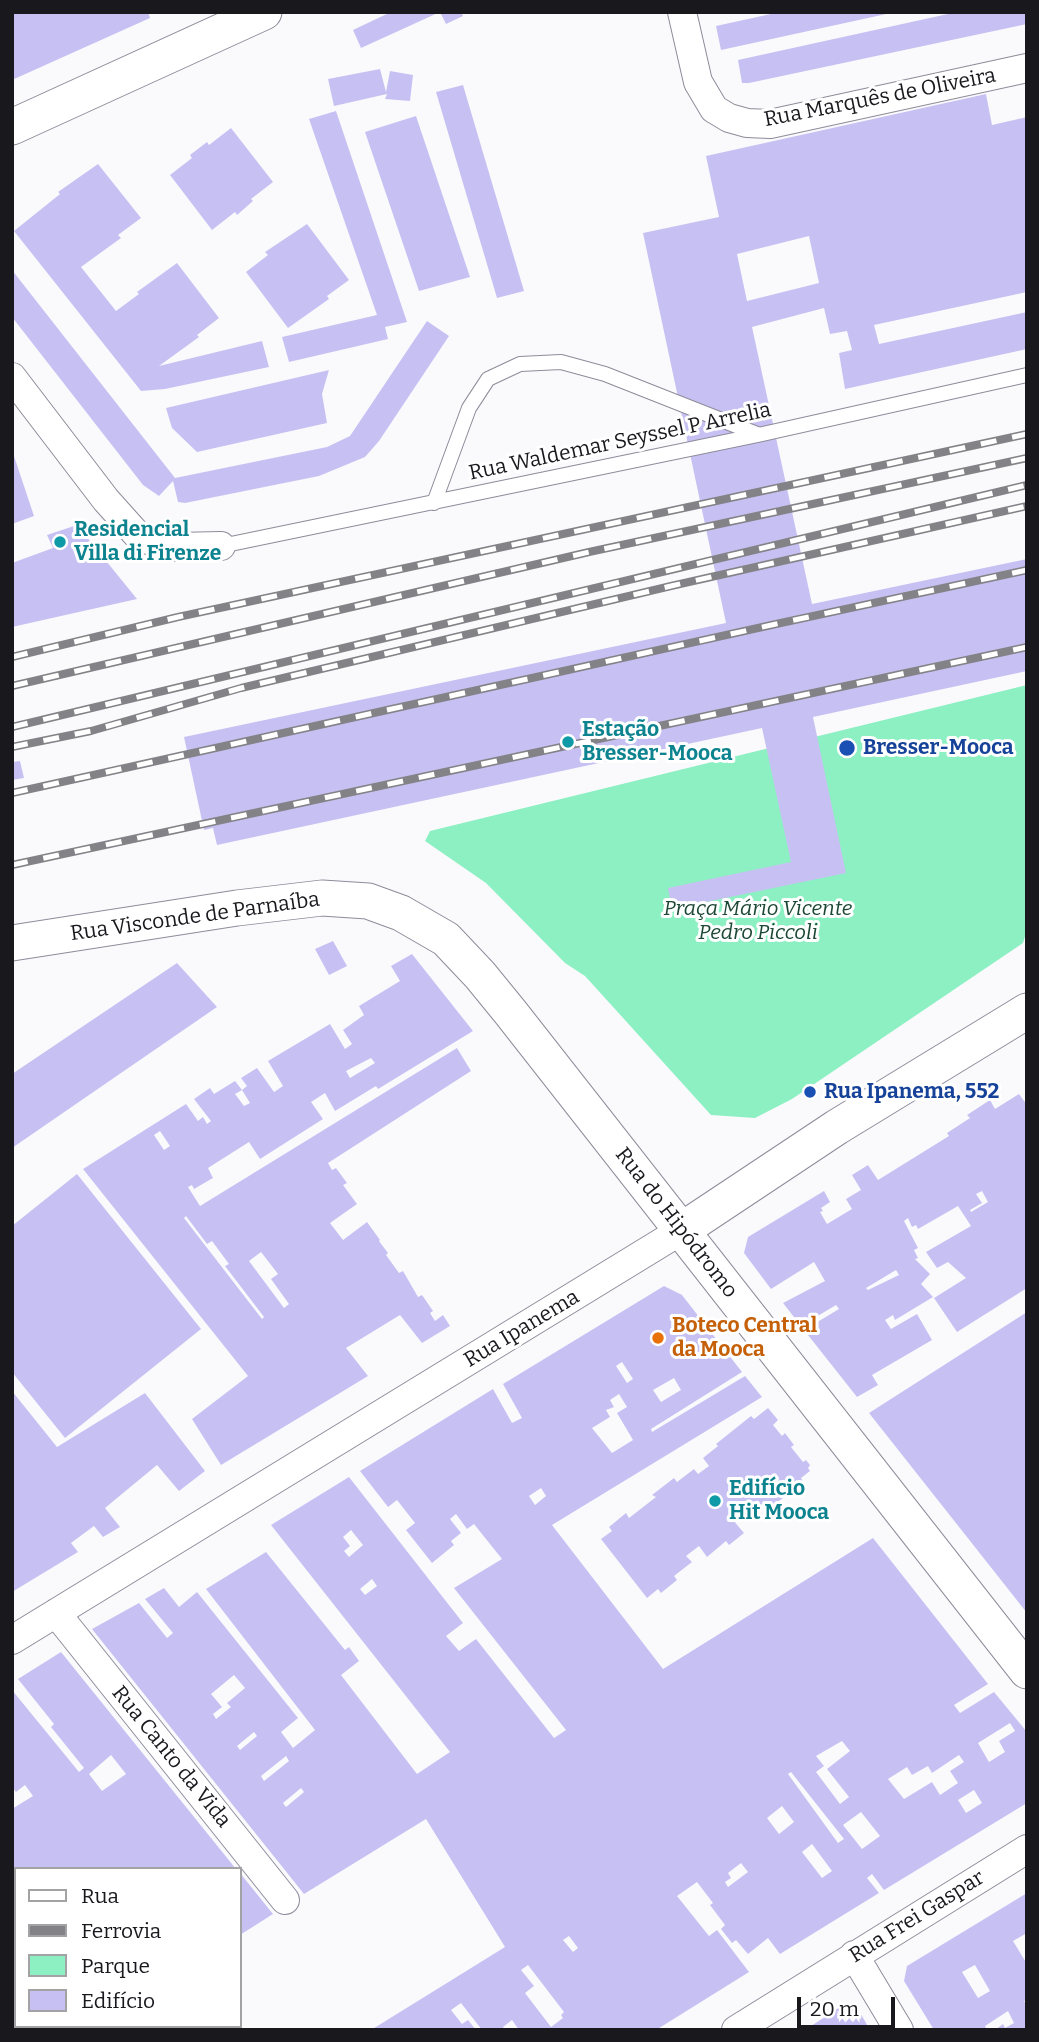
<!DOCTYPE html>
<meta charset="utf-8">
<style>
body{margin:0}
#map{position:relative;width:1039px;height:2042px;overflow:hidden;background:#fafafd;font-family:Bitter,serif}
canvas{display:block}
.frame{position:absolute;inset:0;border:14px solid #18181d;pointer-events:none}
.legend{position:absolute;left:14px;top:1867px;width:228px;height:161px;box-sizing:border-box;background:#fff;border:2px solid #a3a3a5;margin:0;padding:9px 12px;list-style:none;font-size:21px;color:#18181d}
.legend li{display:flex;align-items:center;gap:14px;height:35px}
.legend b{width:35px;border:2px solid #a3a3a5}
.scale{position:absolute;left:797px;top:1997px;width:98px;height:32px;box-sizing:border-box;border:4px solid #18181d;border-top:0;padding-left:9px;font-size:21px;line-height:24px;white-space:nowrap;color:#18181d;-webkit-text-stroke:5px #fff;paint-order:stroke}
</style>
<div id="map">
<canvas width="1039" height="2042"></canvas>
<div class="frame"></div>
<ul class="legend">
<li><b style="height:9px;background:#fff"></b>Rua</li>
<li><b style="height:9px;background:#838387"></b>Ferrovia</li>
<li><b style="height:19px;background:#8df0c2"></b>Parque</li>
<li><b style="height:19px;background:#c7c1f3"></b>Edifício</li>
</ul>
<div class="scale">20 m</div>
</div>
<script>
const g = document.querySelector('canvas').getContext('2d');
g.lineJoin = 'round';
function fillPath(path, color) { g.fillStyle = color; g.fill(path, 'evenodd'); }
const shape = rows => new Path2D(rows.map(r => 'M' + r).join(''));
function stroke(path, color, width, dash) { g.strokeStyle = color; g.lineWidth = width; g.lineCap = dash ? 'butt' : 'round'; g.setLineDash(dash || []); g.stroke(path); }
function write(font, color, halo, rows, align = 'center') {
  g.font = font + ' Bitter,serif'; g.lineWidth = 6; g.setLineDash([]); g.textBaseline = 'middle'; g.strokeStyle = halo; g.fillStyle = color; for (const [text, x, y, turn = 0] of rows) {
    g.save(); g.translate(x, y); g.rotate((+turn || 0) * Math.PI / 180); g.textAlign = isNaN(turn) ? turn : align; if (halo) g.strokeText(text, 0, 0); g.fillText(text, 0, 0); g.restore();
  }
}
fillPath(shape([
 [1027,685,1027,930,1023,943,792,1099,755,1118,711,1115,585,976,565,963,486,883,425,841,430,831]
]), '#8df0c2');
fillPath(shape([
 [12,12,148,12,150,18,12,80],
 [391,12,440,12,361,48,353,30],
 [440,12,461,12,463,16,446,24],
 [780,12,890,12,891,13,721,50,716,26],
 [957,12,1027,12,1027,24,749,83,742,83,738,60],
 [380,69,386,92,390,71,413,75,410,101,385,99,387,94,334,106,328,79],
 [463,85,524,291,497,298,436,92],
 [986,94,992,125,1027,117,1027,292,874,325,879,344,1027,312,1027,349,845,389,839,353,852,350,847,331,830,334,824,308,752,327,812,604,1027,559,1027,671,813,717,846,873,672,909,668,888,791,862,762,728,217,845,213,828,204,830,184,737,726,623,643,233,719,217,706,156],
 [809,236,819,283,747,301,737,254],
 [336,111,407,322,385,327,388,339,289,362,282,337,377,315,309,119],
 [416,116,470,277,419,291,365,132],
 [231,128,273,182,251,199,253,201,237,215,235,212,212,230,170,175,192,158,190,155,207,142,209,145],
 [98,164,141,218,118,235,121,238,81,267,116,311,139,294,137,292,177,263,219,318,197,335,199,337,159,366,262,341,269,367,165,389,141,391,14,231,60,194,58,192],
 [307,224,349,280,327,296,329,299,288,328,246,272,268,255,265,252],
 [12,270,175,478,327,447,350,436,427,321,449,336,379,441,365,457,319,476,185,503,178,502,173,481,159,496,143,485,12,317],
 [329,370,322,394,327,423,197,452,172,428,166,408],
 [12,450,34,516,12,524],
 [77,525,137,599,12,627,12,563,53,548,47,535],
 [20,761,24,778,12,780,12,762],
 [333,941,347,966,329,975,315,949],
 [412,954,473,1031,378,1089,376,1086,335,1111,325,1093,311,1102,323,1119,260,1159,249,1142,208,1168,213,1178,194,1189,192,1185,188,1187,200,1206,457,1048,471,1071,328,1163,332,1170,336,1168,347,1183,343,1185,357,1204,330,1223,343,1240,367,1222,380,1240,379,1241,388,1253,386,1255,399,1273,403,1271,418,1297,422,1295,433,1311,430,1313,435,1321,443,1315,450,1326,422,1343,400,1315,346,1348,368,1376,221,1465,192,1419,248,1376,83,1169,186,1104,198,1121,203,1117,207,1124,211,1121,194,1099,210,1088,214,1094,235,1081,242,1090,235,1094,244,1106,250,1103,242,1090,247,1086,241,1078,257,1068,274,1092,283,1086,268,1061,330,1024,345,1049,352,1044,343,1030,364,1015,359,1006,400,981,391,966],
 [371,1058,375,1063,350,1078,346,1071],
 [160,1131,170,1146,164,1150,154,1135],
 [186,1216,207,1244,212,1241,229,1264,225,1266,264,1317,262,1319,184,1218],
 [261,1252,278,1274,271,1279,289,1304,284,1308,249,1261],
 [177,963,217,1007,12,1148,12,1074],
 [1019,1094,1027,1105,1027,1288,957,1332,934,1298,966,1278,948,1262,937,1268,926,1252,971,1226,958,1206,918,1229,916,1225,912,1227,908,1218,904,1221,918,1248,914,1250,918,1258,915,1259,930,1274,921,1284,933,1297,895,1320,893,1315,885,1320,891,1329,917,1314,932,1340,872,1375,878,1385,857,1397,804,1330,839,1309,836,1305,801,1326,783,1303,825,1281,814,1262,771,1289,744,1253,748,1237,824,1191,830,1202,821,1208,823,1211,820,1212,827,1224,852,1209,846,1199,861,1190,852,1175,868,1165,878,1180,949,1136,947,1133,970,1118,967,1115,990,1100,995,1109],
 [982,1191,988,1202,971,1212,970,1210,982,1203,976,1194],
 [896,1270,899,1275,868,1290,866,1288],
 [77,1174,201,1329,65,1438,12,1372,12,1226],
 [664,1286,682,1295,742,1372,651,1429,652,1432,745,1376,762,1397,552,1525,663,1669,873,1538,988,1684,954,1705,960,1713,994,1692,1027,1732,1027,1803,884,1890,872,1874,867,1878,879,1893,780,1954,768,1938,748,1954,736,1940,732,1943,721,1929,725,1925,710,1905,713,1903,697,1882,677,1896,709,1936,717,1930,749,1972,656,2030,519,2030,512,2020,503,2027,505,2030,482,2030,461,2003,451,2010,462,2024,468,2020,476,2030,371,2030,505,1947,426,1819,304,1894,92,1629,139,1603,167,1638,173,1633,145,1599,164,1588,179,1607,197,1592,298,1718,281,1732,293,1748,315,1730,206,1589,266,1552,345,1650,349,1647,359,1661,341,1675,417,1774,450,1752,271,1525,349,1477,463,1623,446,1636,459,1651,476,1639,554,1738,566,1730,454,1588,502,1559,474,1524,467,1529,456,1514,450,1519,461,1533,451,1541,454,1545,432,1563,406,1530,415,1523,397,1500,388,1507,360,1471,493,1389,512,1423,522,1418,503,1384],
 [622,1362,633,1379,627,1383,616,1366],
 [674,1378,681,1390,661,1402,653,1390],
 [619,1394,627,1407,617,1413,633,1440,612,1453,592,1428,610,1417,606,1410,614,1407,610,1400],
 [541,1488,546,1496,535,1505,529,1496],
 [351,1530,363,1545,349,1557,344,1551,350,1546,343,1537],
 [372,1579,377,1586,365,1595,360,1589],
 [234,1675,245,1688,227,1703,231,1707,216,1719,213,1714,222,1707,211,1694],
 [1010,1723,1015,1731,999,1741,1005,1752,989,1762,978,1743],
 [254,1732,257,1736,240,1750,237,1746],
 [842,1741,850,1751,827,1769,849,1797,840,1804,816,1772,824,1766,816,1756],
 [959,1755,964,1762,950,1771,958,1783,940,1795,932,1782,904,1799,888,1779,907,1767,912,1775,928,1766,932,1773],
 [286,1756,289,1761,264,1781,261,1776],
 [791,1772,844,1839,838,1843,788,1774],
 [301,1788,304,1792,286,1807,283,1803],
 [974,1790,982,1803,966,1813,958,1800],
 [782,1806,794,1822,779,1834,767,1818],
 [861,1812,880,1836,862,1849,843,1825],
 [812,1844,832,1871,822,1878,802,1852],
 [741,1863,748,1872,728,1887,725,1882,731,1878,728,1873],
 [569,1936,578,1948,573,1952,563,1940],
 [528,1965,564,2012,561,2015,563,2018,551,2027,525,1993,534,1986,521,1970],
 [1027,1312,1027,1613,869,1413],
 [12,1391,57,1447,145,1393,205,1471,179,1491,157,1465,105,1508,120,1527,103,1537,94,1526,71,1543,78,1552,12,1592],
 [768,1408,778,1420,773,1425,782,1436,785,1433,794,1445,791,1447,803,1462,806,1460,810,1465,808,1468,810,1471,801,1478,803,1482,769,1509,765,1505,749,1518,743,1512,733,1520,744,1533,729,1545,726,1541,707,1557,699,1546,686,1556,692,1562,674,1576,677,1580,661,1593,658,1589,647,1598,601,1539,612,1531,609,1527,626,1513,629,1518,656,1497,652,1495,674,1478,677,1482,694,1469,698,1474,709,1466,703,1458,718,1446,716,1444,751,1416,754,1419],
 [61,1652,236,1869,16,1869,16,1980,12,1982,12,1809,33,1796,25,1785,16,1792,12,1787,12,1690,79,1772,84,1768,51,1727,54,1724,18,1679],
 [111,1755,126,1774,102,1791,89,1774],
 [240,1873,273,1914,240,1935],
 [1027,1893,1027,1933,1013,1941,1027,1964,1027,2000,1024,2001,1027,2006,1027,2030,995,2030,1003,2024,1005,2028,1014,2023,1008,2011,985,2026,987,2030,934,2030,904,1981,907,1966],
 [975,1965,990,1991,978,1998,962,1972],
 [16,1995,16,2026,92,2026,86,2030,12,2030,12,1997],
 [843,2005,858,2009,870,2030,805,2030]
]), '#c7c1f3');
const service = shape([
 [434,503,469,408,488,379,520,364,561,362,605,374,757,434],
 [221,546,758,435,1027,375]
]);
const minor = shape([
 [682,12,698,82,714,109,729,118,747,123,770,124,1027,68],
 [12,377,106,500,140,538,176,547,221,546],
 [56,1613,285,1900],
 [12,1640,682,1230],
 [854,1955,899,2030],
 [736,2030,1027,1849]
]);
const tertiary = shape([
 [12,127,264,12],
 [12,943,237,908,322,898,368,901,401,913,446,939,480,975,511,1013,1027,1671],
 [682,1230,837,1127,1027,1011]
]);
stroke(service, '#8e8c9a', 16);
stroke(minor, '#8e8c9a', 30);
stroke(tertiary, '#8e8c9a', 37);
stroke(service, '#fff', 14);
stroke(minor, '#fff', 28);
stroke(tertiary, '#fff', 35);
const rail = shape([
 [12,657,178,617,1027,434],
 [12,686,589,552,1027,458],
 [12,727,1027,485],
 [12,747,91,731,241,688,671,586,1027,506],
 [12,793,776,624,1027,570],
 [12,865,1027,647]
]);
stroke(rail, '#838387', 8);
stroke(rail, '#fff', 5, [16]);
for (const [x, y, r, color] of [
 [60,542,7,"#0f9aa8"],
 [568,742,7,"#0f9aa8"],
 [847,748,9,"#1a4fb4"],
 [810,1092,7,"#1a4fb4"],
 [658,1338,7,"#e8710a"],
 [715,1501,7,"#0f9aa8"]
]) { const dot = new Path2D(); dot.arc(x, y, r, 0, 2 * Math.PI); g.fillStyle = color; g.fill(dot); stroke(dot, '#fff', 2.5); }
write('21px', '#18181d', '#fff', [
 ["Rua Marquês de Oliveira",880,98,-11],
 ["Rua Waldemar Seyssel P Arrelia",620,442,-12],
 ["Rua Visconde de Parnaíba",195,917,-8],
 ["Rua do Hipódromo",676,1223,52],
 ["Rua Ipanema",522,1329,-31],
 ["Rua Canto da Vida",171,1757,51],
 ["Rua Frei Gaspar",917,1917,-32]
]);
write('bold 21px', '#0d838f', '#fff', [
 ["Residencial",74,530],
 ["Villa di Firenze",74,554],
 ["Estação",582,730],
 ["Bresser-Mooca",582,754],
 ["Edifício",729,1489],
 ["Hit Mooca",729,1513]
], 'left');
write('bold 21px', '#164399', '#fff', [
 ["Bresser-Mooca",863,748],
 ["Rua Ipanema, 552",824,1092]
], 'left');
write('italic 21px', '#1d4835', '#fff', [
 ["Praça Mário Vicente",758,909],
 ["Pedro Piccoli",758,933]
]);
write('bold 21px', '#c56008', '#fff', [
 ["Boteco Central",672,1326],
 ["da Mooca",672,1350]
], 'left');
</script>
